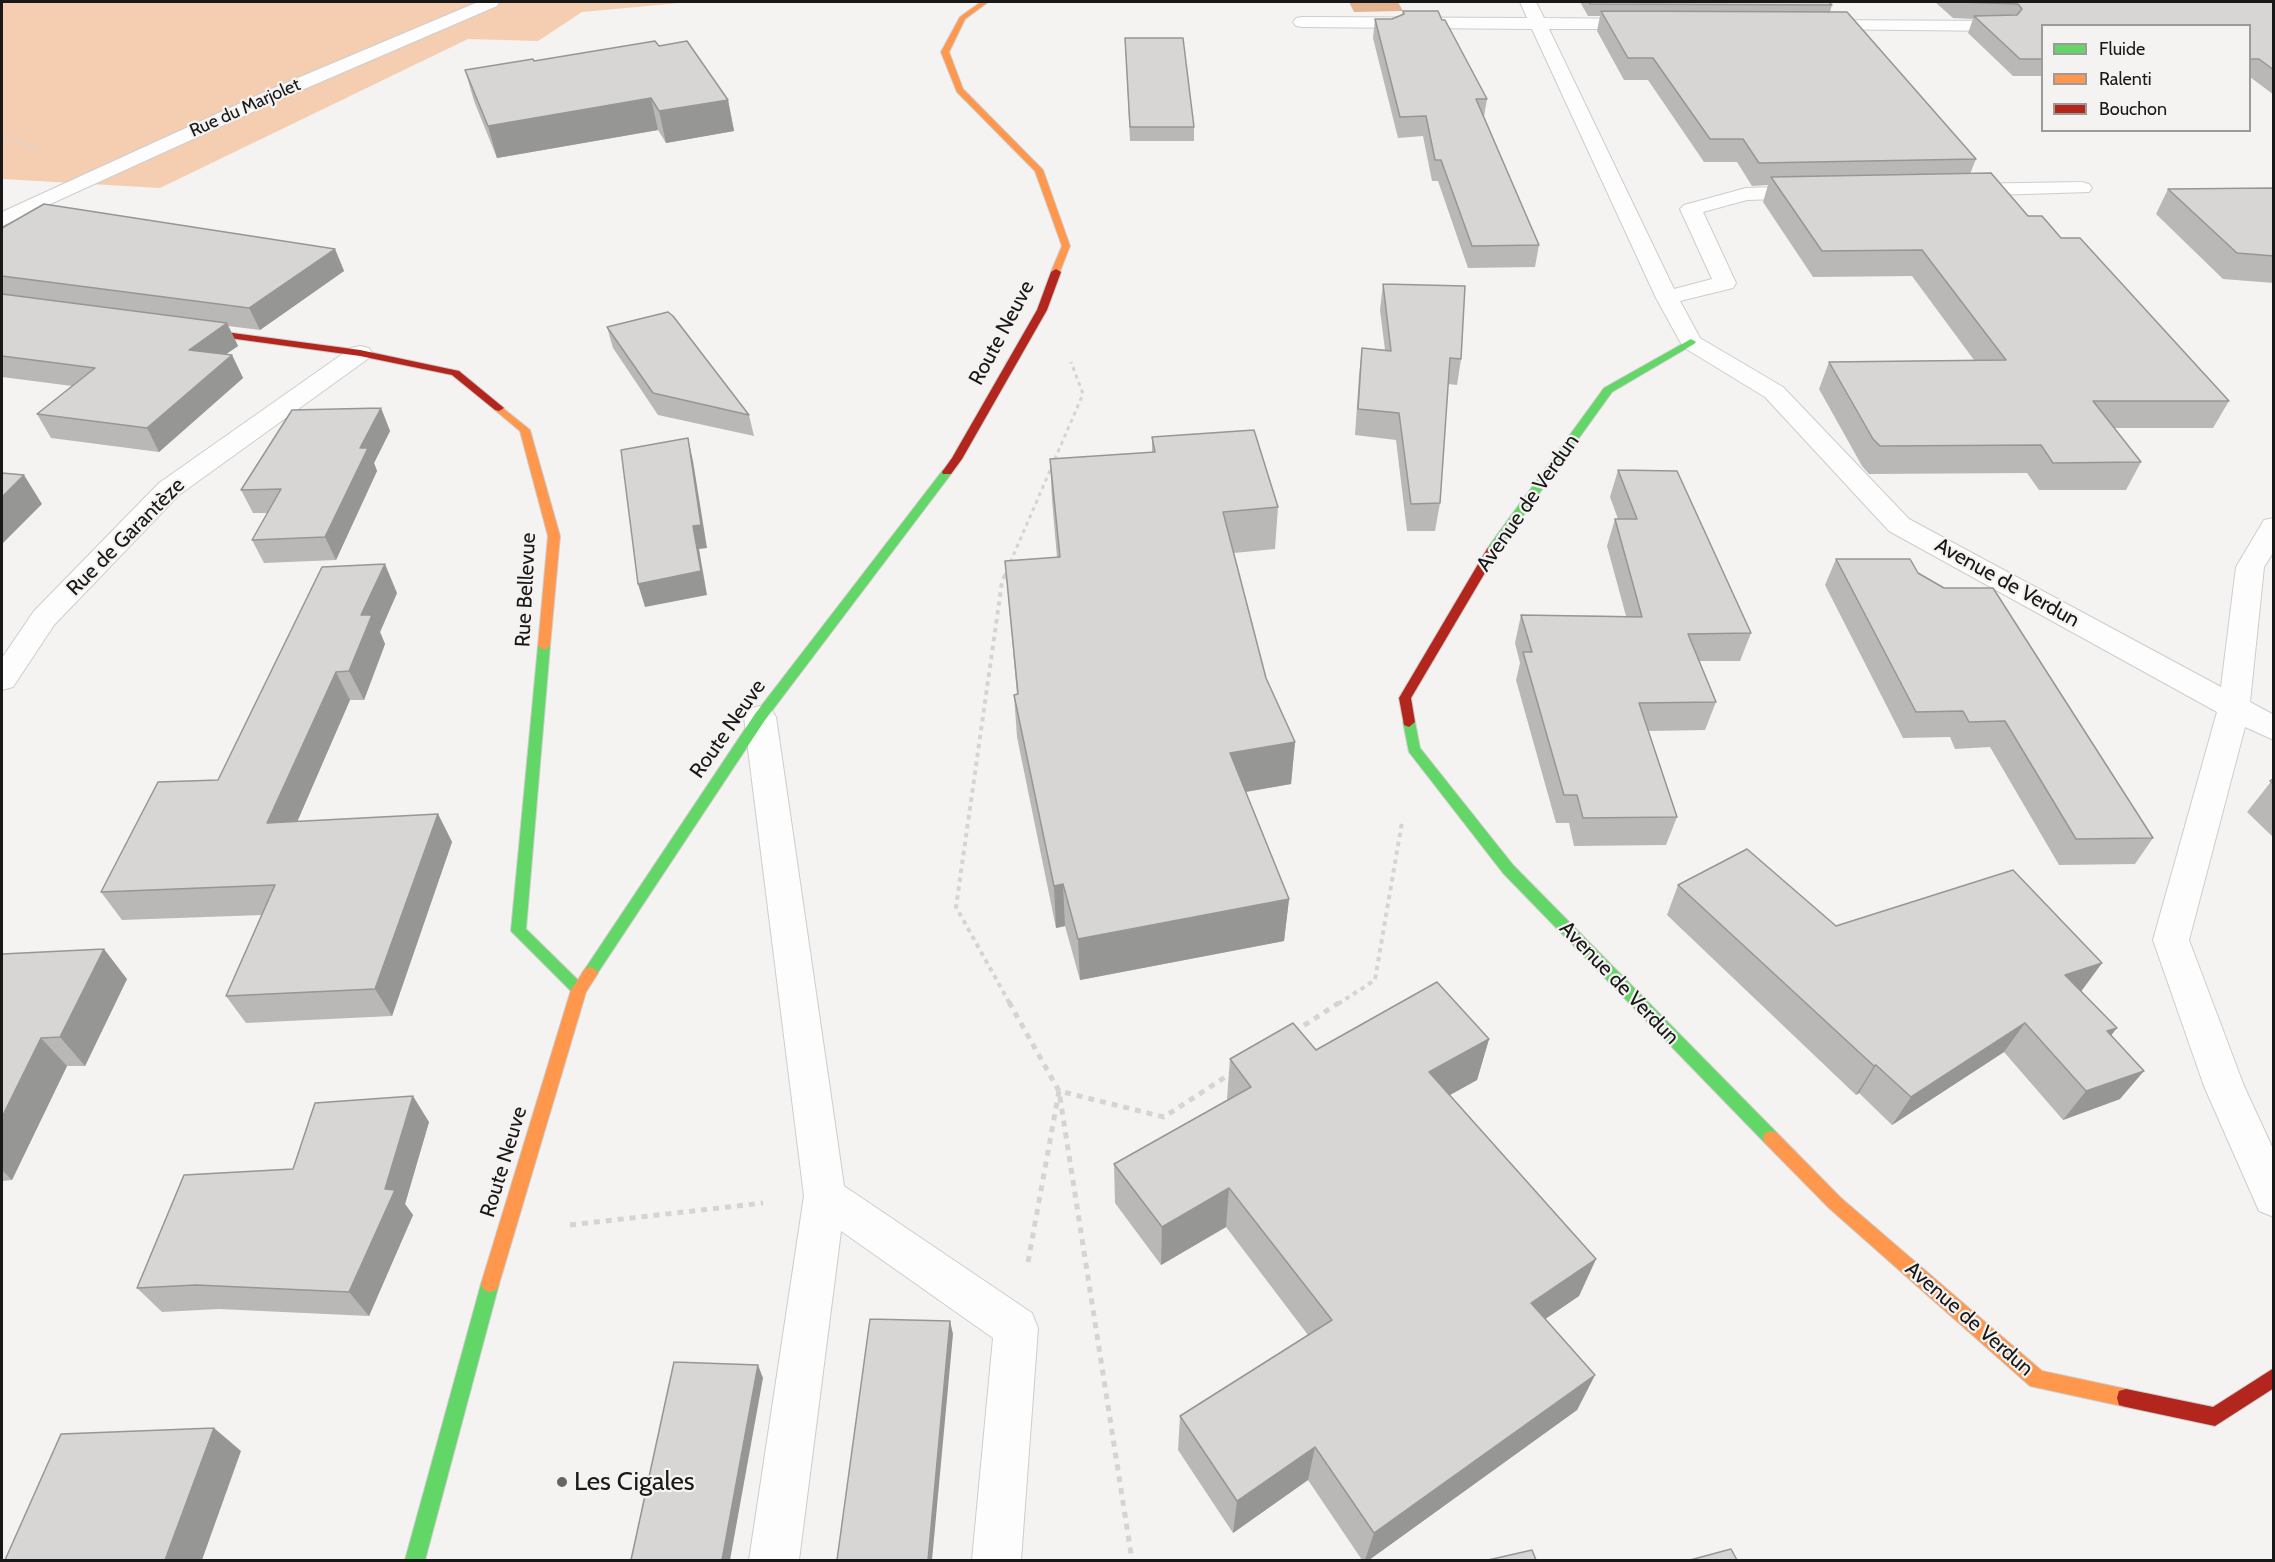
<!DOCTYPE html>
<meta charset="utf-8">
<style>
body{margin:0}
#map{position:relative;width:2275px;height:1562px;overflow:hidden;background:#f4f3f2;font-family:Cabin,sans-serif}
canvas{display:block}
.frame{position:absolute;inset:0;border:3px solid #191818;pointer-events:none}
.legend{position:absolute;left:2041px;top:24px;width:210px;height:108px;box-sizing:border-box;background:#f5f3f1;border:2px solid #9d9b9a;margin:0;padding:8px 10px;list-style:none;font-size:18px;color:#191818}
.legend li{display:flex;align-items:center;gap:12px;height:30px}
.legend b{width:30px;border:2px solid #9d9b9a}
</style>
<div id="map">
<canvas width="2275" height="1562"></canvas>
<div class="frame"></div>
<ul class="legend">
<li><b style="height:8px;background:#63d668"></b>Fluide</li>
<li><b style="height:8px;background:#ff974d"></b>Ralenti</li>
<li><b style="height:8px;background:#b3261e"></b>Bouchon</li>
</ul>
</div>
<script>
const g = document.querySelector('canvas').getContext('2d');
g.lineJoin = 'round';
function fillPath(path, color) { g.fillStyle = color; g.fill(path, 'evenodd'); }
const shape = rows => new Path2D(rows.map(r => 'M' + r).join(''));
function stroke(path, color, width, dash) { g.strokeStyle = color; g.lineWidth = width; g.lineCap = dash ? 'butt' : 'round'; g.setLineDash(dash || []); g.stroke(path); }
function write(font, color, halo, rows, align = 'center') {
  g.font = font + ' Cabin,sans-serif'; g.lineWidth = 4.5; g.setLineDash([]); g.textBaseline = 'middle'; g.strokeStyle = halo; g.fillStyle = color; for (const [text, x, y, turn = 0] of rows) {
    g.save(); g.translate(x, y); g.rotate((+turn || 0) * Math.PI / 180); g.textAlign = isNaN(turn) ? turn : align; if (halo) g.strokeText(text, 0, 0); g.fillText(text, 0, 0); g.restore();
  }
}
fillPath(shape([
 [2,2,692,2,582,12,538,41,468,39,160,188,2,179]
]), '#f5ceb1');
fillPath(shape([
 [1349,2,1398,2,1403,11,1354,12]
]), '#e4b38f');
const street = shape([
 [478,2,499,2,497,6,281,99,2,226,2,212,267,91,478,2],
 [1520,2,1536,2,1544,18,1642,19,1648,20,1651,24,1648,28,1642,29,1549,29,1674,289,1712,279,1680,209,1684,205,1746,188,1811,186,1818,188,1821,192,1818,196,1811,198,1747,200,1703,212,1736,283,1733,288,1680,301,1700,338,1783,387,1909,519,2221,687,2236,567,2264,520,2274,518,2274,551,2264,567,2250,702,2274,715,2274,740,2245,727,2189,940,2244,1086,2274,1151,2274,1217,2259,1211,2204,1086,2153,940,2217,712,1889,531,1765,397,1683,347,1656,298,1532,29,1302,27,1296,26,1293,22,1296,18,1302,17,1527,18,1520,2],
 [1814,20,2004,21,2010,22,2013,26,2010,30,2004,31,1808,29,1805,25,1808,21,1814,20],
 [2082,182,2089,184,2092,188,2089,192,1961,196,1954,194,1951,190,1954,186,1961,184,2082,182],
 [360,346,369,348,372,353,369,358,179,495,54,625,13,687,2,690,2,658,34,611,159,483,351,348,360,346],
 [760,706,771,709,776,717,844,1186,1032,1313,1038,1328,1021,1560,972,1560,993,1338,841,1231,799,1560,749,1560,804,1196,744,717,749,709,760,706]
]);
const fast = shape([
 [1691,339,1696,342,1694,344,1612,392,1497,552,1489,552,1487,549,1489,546,1604,388,1691,339],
 [947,469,951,470,951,474,765,720,595,977,590,979,585,977,582,973,585,969,755,714,943,470,947,469],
 [544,642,550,646,526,929,584,986,587,990,584,994,579,996,574,994,511,931,538,646,544,642],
 [1409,717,1415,722,1420,748,1513,865,1777,1133,1779,1138,1777,1143,1771,1145,1765,1143,1503,873,1409,752,1403,722,1409,717],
 [490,1276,496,1278,499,1284,425,1560,405,1560,481,1284,484,1278,490,1276]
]);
const slow = shape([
 [981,2,988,2,965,19,949,52,963,89,1043,170,1070,246,1059,274,1051,272,1062,246,1035,171,957,92,941,52,960,17,981,2],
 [499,405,530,430,560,536,550,646,544,650,538,646,548,536,520,431,495,410,495,406,499,405],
 [590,967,595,969,598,973,586,992,499,1284,496,1290,490,1292,484,1290,481,1284,571,990,585,969,590,967],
 [1771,1131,1777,1133,1841,1198,2042,1371,2126,1389,2133,1391,2135,1398,2133,1405,2126,1407,2030,1386,1829,1208,1765,1143,1763,1138,1765,1133,1771,1131]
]);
const jam = shape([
 [1056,269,1061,272,1047,310,962,459,951,474,943,474,942,472,952,458,1037,310,1051,272,1056,269],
 [188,327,360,350,459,371,504,408,499,411,495,410,452,375,360,356,185,332,185,328,188,327],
 [1493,545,1499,549,1411,698,1415,722,1409,727,1404,725,1399,698,1487,549,1493,545],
 [2274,1368,2274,1388,2215,1426,2126,1407,2119,1405,2117,1398,2119,1391,2126,1389,2213,1407,2274,1368]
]);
stroke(street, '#cecdcc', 2);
stroke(fast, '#cecdcc', 2);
stroke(slow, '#cecdcc', 2);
stroke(jam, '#cecdcc', 2);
stroke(shape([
 [2,137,41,149]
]), '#d5d4d3', 2, [2, 2]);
stroke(shape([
 [1004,577,1083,394,1071,362]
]), '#d5d4d3', 3, [4, 4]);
stroke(shape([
 [1005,575,1002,582,956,907,1010,1004],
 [1338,1004,1375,980,1402,822]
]), '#d5d4d3', 4, [4.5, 4.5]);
stroke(shape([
 [1009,1002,1059,1091,1132,1560],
 [1294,1032,1340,1002],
 [570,1225,763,1203],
 [1028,1262,1059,1091,1164,1117,1233,1072]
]), '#d5d4d3', 5, [6, 6]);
fillPath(street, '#fdfdfd');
fillPath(fast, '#63d668');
fillPath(slow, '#ff974d');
fillPath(jam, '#b3261e');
fillPath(shape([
 [1580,2,1829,2,1832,5,1830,12,1976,159,1970,174,2028,216,2061,238,2229,401,2213,428,2114,428,2141,462,2126,490,2039,490,2027,473,1869,474,1862,466,1819,389,1829,362,1974,360,1912,276,1813,277,1763,202,1768,185,1752,186,1737,162,1704,162,1648,80,1624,80,1597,31,1600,16,1588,16],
 [1935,2,2274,2,2274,95,2250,77,2250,26,2043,26,2043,76,2013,76,1968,33,1973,19,1953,18],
 [1403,11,1442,20,1487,99,1484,117,1539,245,1535,267,1468,268,1438,181,1432,181,1423,136,1398,138,1373,38,1375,19,1392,19,1402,15],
 [1125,38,1194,127,1194,141,1130,141],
 [659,46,728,100,734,131,666,143,658,130,497,158,474,101,465,70],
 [2274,188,2274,283,2223,279,2156,214,2168,189],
 [2,228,335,249,344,271,260,330,228,326,238,346,226,354,232,355,243,378,159,452,51,438,37,414,72,386,2,377],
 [1383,284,1461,359,1457,385,1448,384,1440,503,1435,531,1407,531,1396,440,1355,435,1359,375,1362,348,1385,350,1380,310],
 [607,327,749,415,754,436,658,415,613,348],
 [381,408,390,431,374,463,377,471,336,560,264,563,252,540,267,513,253,513,241,490],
 [1152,437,1278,507,1275,549,1234,553,1266,678,1295,742,1291,784,1246,792,1289,899,1284,941,1080,980,1065,926,1056,928,1017,737,1014,695,1017,694,1005,561,1057,557,1052,500,1050,459,1152,453],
 [1618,470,1751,633,1740,661,1699,661,1716,702,1705,730,1648,731,1677,817,1666,845,1574,846,1569,823,1556,823,1516,680,1520,663,1515,643,1521,615,1626,616,1607,546,1615,519,1618,519,1610,497],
 [1836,559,1918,573,2153,838,2135,864,2059,865,1990,747,1955,749,1950,737,1903,738,1825,585],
 [397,593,380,632,385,644,364,700,350,700,297,822,438,814,452,842,392,1016,246,1023,226,996,262,915,122,920,101,892,218,780],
 [2274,778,2274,838,2247,812],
 [1678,885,1836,926,2102,963,2081,991,2111,1035,2120,1099,2063,1120,2004,1052,1892,1125,1859,1093,1856,1095,1667,915],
 [2,954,127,979,85,1066,67,1066,12,1180,2,1181],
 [1489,1039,1477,1080,1450,1095,1596,1259,1579,1296,1545,1319,1595,1375,1577,1410,1369,1560,1362,1560,1308,1480,1233,1533,1178,1450,1180,1416,1308,1335,1226,1227,1161,1265,1115,1203,1114,1164,1227,1100,1227,1099,1230,1059,1316,1050],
 [429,1122,405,1204,413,1215,369,1316,219,1309,162,1312,137,1288,293,1169]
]), '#b9b8b7');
fillPath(shape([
 [651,98,658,130,497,158,488,126],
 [728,100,734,131,666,143,659,111],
 [335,249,344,271,260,330,249,308],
 [227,323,238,346,200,372,189,350],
 [232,355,243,378,159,452,147,428],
 [381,408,390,431,374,463,377,471,336,560,325,537,360,448],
 [688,438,693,461,707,548,699,549,707,595,645,607,638,584,693,526],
 [24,475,42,504,2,544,2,497],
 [385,564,397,593,380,632,385,644,364,700,349,671,361,615],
 [336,672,350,700,284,852,267,823],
 [1295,742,1291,784,1227,795,1230,753],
 [438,814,452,842,392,1016,375,989],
 [1063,884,1065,926,1056,928,1054,886],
 [1289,899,1284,941,1080,980,1078,939],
 [104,949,127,979,85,1066,60,1037],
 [2102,963,2080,993,2065,975],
 [2025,1023,2004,1052,1892,1125,1911,1097],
 [2117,1028,2094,1057,2107,1031],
 [41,1038,67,1066,12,1180,2,1170,2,1117],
 [1489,1039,1477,1080,1419,1112,1429,1072],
 [1876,1065,1859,1093,1856,1095,1874,1066],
 [2144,1071,2120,1099,2063,1120,2086,1091],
 [413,1096,429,1122,405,1204,413,1215,369,1316,349,1292,385,1189],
 [1229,1188,1226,1227,1161,1265,1162,1227],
 [1596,1259,1579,1296,1516,1339,1531,1303],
 [950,1321,953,1334,932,1560,928,1560],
 [758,1365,763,1378,730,1560,722,1560],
 [1595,1375,1577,1410,1369,1560,1365,1560,1374,1533],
 [214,1428,241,1451,202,1560,165,1560],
 [1315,1447,1308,1480,1233,1533,1237,1501]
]), '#969695');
const building = shape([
 [1589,2,1829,2,1832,5,1590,4,1589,2],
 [1959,2,2274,2,2274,70,2259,59,2250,59,2250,26,2043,26,2043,59,2020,59,1974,16,2017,15,2022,9,2018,4,1959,2],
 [1403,11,1438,11,1442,20,1445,20,1487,99,1476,99,1539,245,1472,246,1441,160,1435,160,1426,116,1400,117,1375,19,1392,19,1404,14,1403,11],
 [1601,11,1847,12,1976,159,1759,163,1743,139,1710,139,1653,58,1628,58,1601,11],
 [1125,38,1183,38,1194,127,1130,127,1125,38],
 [655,41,659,46,687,41,728,100,659,111,651,98,488,126,465,70,533,59,534,61,655,41],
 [1991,173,2028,216,2042,216,2061,238,2080,238,2229,401,2093,401,2141,462,2053,463,2041,445,1880,446,1873,439,1829,362,2006,360,1922,250,1822,251,1771,177,1991,173],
 [2274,188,2274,256,2237,253,2168,189,2274,188],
 [44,204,335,249,249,308,2,276,2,228,44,204],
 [1383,284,1465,286,1461,359,1450,358,1440,503,1411,504,1399,413,1358,409,1362,348,1391,351,1383,284],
 [2,294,227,323,189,350,232,355,147,428,37,414,95,368,2,356,2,294],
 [668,312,673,316,749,415,653,393,607,327,668,312],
 [381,408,360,448,368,448,325,537,252,540,281,489,241,490,292,410,381,408],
 [1254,430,1278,507,1223,512,1266,678,1295,742,1230,753,1289,899,1078,939,1063,884,1054,886,1014,695,1018,694,1005,561,1060,557,1050,459,1155,452,1152,437,1254,430],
 [688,438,701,525,693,526,701,571,638,584,621,450,688,438],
 [1618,470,1677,471,1751,633,1688,634,1716,702,1639,703,1677,817,1583,818,1577,795,1564,795,1523,652,1532,652,1521,615,1642,617,1615,519,1637,519,1618,470],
 [2,473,24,475,2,497,2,473],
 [1836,559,1910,559,1918,573,1944,588,1993,588,2153,838,2076,839,2005,721,1969,722,1963,711,1916,712,1836,559],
 [385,564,361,615,372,615,349,671,336,672,267,823,438,814,375,989,226,996,275,885,101,892,158,782,218,780,322,567,385,564],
 [2274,778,2274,785,2270,781,2274,778],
 [1747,849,1836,926,2013,870,2102,963,2065,975,2117,1028,2107,1031,2144,1071,2086,1091,2025,1023,1911,1097,1876,1065,1874,1066,1678,885,1747,849],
 [104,949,60,1037,41,1038,2,1117,2,954,104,949],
 [1437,982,1489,1039,1429,1072,1596,1259,1531,1303,1595,1375,1374,1533,1315,1447,1237,1501,1180,1416,1332,1320,1229,1188,1162,1227,1114,1164,1251,1087,1230,1059,1293,1023,1316,1050,1437,982],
 [413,1096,385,1189,395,1190,349,1292,196,1285,137,1288,184,1175,293,1169,315,1103,413,1096],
 [870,1319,950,1321,928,1560,837,1560,870,1319],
 [674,1362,758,1365,722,1560,631,1560,674,1362],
 [214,1428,165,1560,5,1560,61,1434,214,1428],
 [1731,1549,1737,1560,1690,1560,1731,1549],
 [1532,1550,1536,1560,1488,1560,1532,1550]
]);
fillPath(building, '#d7d6d5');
stroke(building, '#969695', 1.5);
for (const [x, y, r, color] of [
 [562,1482,6,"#666564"]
]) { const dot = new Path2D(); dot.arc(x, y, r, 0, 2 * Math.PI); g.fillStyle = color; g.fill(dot); stroke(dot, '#f5f3f1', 2); }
write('18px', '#191818', '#f5f3f1', [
 ["Rue du Marjolet",245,108,-24]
]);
write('21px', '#191818', '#f5f3f1', [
 ["Route Neuve",1002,333,-62],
 ["Avenue de Verdun",1528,503,-55],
 ["Rue de Garantèze",126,537,-45],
 ["Avenue de Verdun",2007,583,29],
 ["Rue Bellevue",526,590,-87],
 ["Route Neuve",728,729,-55],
 ["Avenue de Verdun",1619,983,46],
 ["Route Neuve",504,1162,-73],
 ["Avenue de Verdun",1969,1319,41]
]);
write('26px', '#191818', '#f5f3f1', [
 ["Les Cigales",574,1482]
], 'left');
</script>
